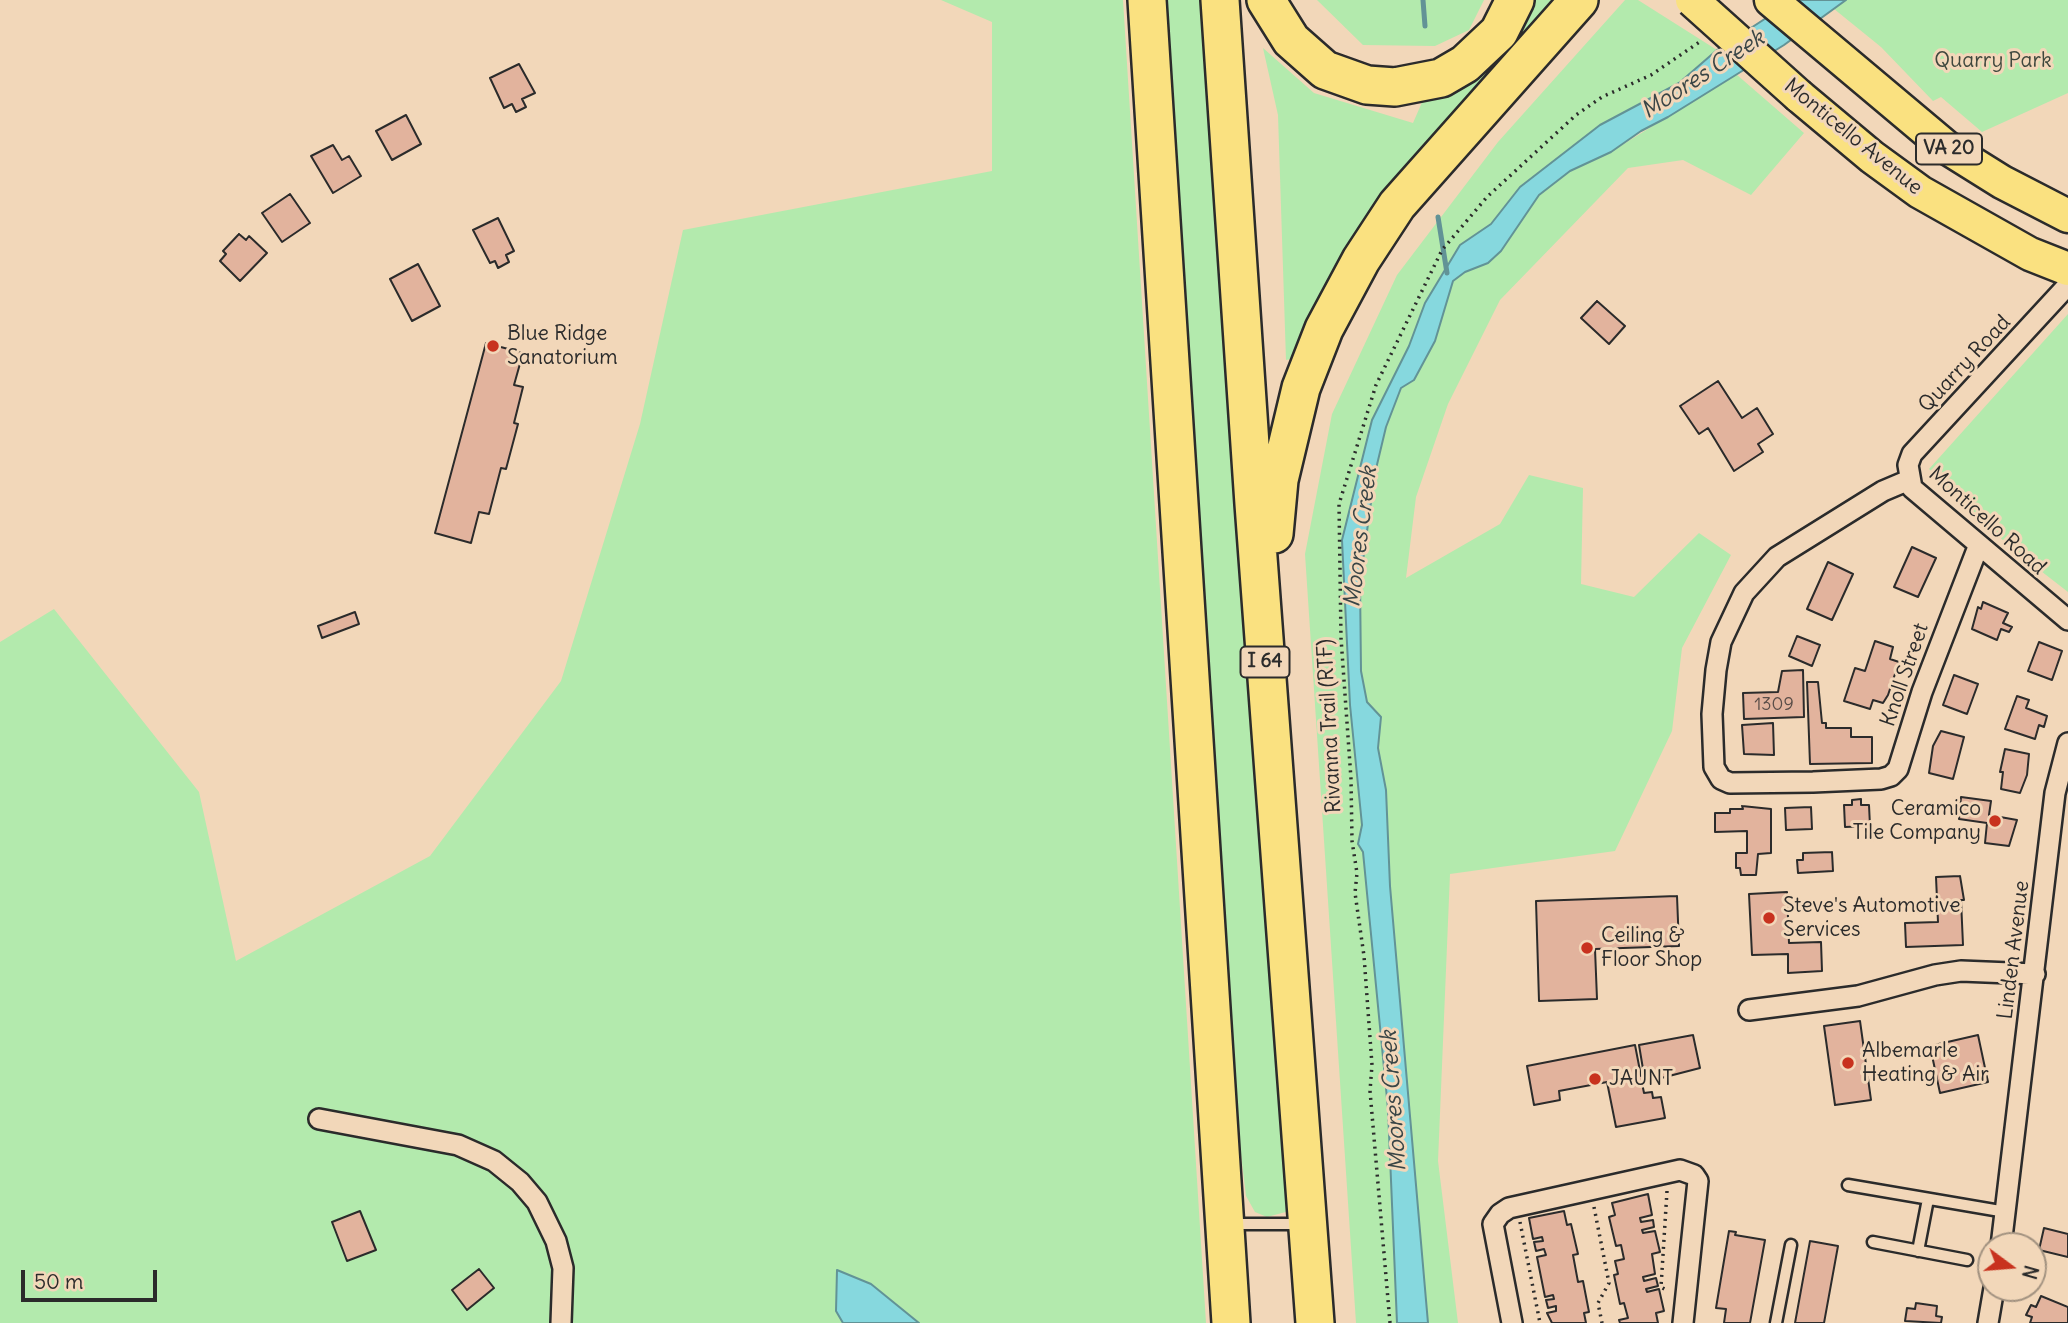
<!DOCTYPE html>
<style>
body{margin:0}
#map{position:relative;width:2068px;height:1323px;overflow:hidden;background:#f2d7b9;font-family:Delius,sans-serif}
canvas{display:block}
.north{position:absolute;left:1977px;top:1232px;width:70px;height:70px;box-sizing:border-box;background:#f2d7b9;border:2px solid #a29280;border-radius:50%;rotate:106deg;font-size:19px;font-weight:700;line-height:28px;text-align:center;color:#2b2b2b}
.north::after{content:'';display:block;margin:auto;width:24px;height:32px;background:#c8321e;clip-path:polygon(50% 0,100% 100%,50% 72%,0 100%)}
.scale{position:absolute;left:21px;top:1270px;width:136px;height:32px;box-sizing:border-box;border:4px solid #2b2b2b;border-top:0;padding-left:9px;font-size:21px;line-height:24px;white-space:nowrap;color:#2b2b2b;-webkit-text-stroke:5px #f2d7b9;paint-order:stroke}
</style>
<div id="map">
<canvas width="2068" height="1323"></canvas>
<div class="north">N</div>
<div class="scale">50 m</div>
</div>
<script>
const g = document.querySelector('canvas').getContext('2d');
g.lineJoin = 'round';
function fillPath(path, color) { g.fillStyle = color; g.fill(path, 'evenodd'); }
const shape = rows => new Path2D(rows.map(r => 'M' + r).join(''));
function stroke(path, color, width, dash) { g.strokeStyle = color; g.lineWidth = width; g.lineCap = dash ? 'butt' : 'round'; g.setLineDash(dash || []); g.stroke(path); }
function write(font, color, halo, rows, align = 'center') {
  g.font = font + ' Delius,sans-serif'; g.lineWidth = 6; g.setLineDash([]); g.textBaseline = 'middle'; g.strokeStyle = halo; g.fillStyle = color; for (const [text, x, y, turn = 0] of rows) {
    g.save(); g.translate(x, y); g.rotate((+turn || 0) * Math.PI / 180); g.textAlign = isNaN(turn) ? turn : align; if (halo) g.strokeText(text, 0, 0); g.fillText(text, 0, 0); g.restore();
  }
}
fillPath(shape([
 [941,0,1123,0,1206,1323,0,1323,0,642,54,609,199,792,236,961,430,856,561,681,640,424,683,230,992,171,992,22],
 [1165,0,1211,0,1293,1210,1267,1217,1255,1212,1246,1196,1240,1146],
 [1317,0,1484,0,1469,30,1435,46,1363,45],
 [1534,0,1567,0,1305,356,1286,360,1278,115,1263,48,1314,93,1413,123,1423,100,1453,89,1493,65,1515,40],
 [1625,0,1638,0,1717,50,1679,83,1600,125,1520,187,1491,224,1460,245,1425,303,1409,346,1372,420,1343,540,1350,705,1362,825,1358,844,1363,852,1388,1109,1397,1323,1356,1323,1305,554,1332,414,1397,275,1498,142],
 [1823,0,2068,0,2068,93,1982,132,1941,97,1933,101,1881,47],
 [1736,74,1804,133,1751,195,1683,160,1628,168,1500,300,1448,404,1416,497,1406,578,1500,524,1529,475,1583,488,1581,584,1634,597,1699,533,1731,555,1682,648,1672,731,1615,851,1450,874,1438,1161,1458,1323,1428,1323,1390,886,1386,790,1378,748,1381,717,1367,702,1361,671,1360,582,1375,473,1386,427,1401,388,1414,380,1435,341,1453,281,1465,272,1488,263,1501,250,1539,195,1570,171,1611,152],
 [2068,314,2068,592,2010,547,1929,469]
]), '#b3eaad');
const water = shape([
 [1794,0,1846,0,1784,45,1668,117,1641,131,1611,152,1570,171,1539,195,1501,251,1488,263,1465,272,1453,281,1435,341,1414,380,1401,388,1386,427,1375,473,1360,582,1361,671,1367,702,1381,717,1378,748,1386,790,1390,886,1428,1323,1397,1323,1388,1109,1363,852,1358,844,1362,825,1350,705,1342,540,1372,420,1409,346,1425,303,1460,245,1491,224,1520,187,1600,125,1679,83,1717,50,1794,0],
 [837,1270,871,1284,919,1323,843,1323,836,1311,837,1270]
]);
fillPath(water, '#86d8de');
stroke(water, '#629396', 2);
stroke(shape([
 [1423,0,1425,26],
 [1438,217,1447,273]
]), '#629396', 5);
const building = shape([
 [519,64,535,93,522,99,526,107,516,112,512,104,504,108,490,78,519,64],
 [406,115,421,144,392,160,376,131,406,115],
 [333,145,342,160,349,156,361,176,333,193,311,156,333,145],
 [290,194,310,223,282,242,262,213,290,194],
 [498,218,514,251,506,255,509,262,498,268,495,261,490,263,473,230,498,218],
 [239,234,246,240,249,236,267,253,240,281,220,261,226,254,223,251,239,234],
 [418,264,440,306,412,321,390,279,418,264],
 [1597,301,1625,326,1609,344,1581,318,1597,301],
 [486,343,523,353,514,385,523,387,514,423,518,424,506,469,501,468,489,514,479,512,471,543,435,533,486,343],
 [1718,381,1742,418,1757,408,1773,434,1758,444,1763,452,1734,471,1708,428,1699,434,1680,406,1718,381],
 [1912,547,1936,558,1918,597,1894,587,1912,547],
 [1828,562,1853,574,1832,620,1807,609,1828,562],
 [1983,602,2008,613,2003,623,2012,627,2009,632,2001,629,1997,640,1972,629,1978,607,1981,609,1983,602],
 [355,612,359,624,322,638,318,626,355,612],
 [1797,636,1820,645,1812,666,1789,656,1797,636],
 [1875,641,1893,647,1890,659,1899,662,1888,695,1883,703,1873,700,1870,709,1844,701,1855,668,1865,671,1875,641],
 [2039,642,2062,651,2052,680,2028,671,2039,642],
 [1803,670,1804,717,1744,719,1743,693,1778,692,1782,671,1803,670],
 [1954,675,1978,684,1967,714,1943,705,1954,675],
 [1807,682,1818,682,1822,723,1826,723,1826,728,1851,728,1851,737,1872,737,1872,763,1810,764,1807,682],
 [2017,696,2029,700,2026,708,2047,716,2044,727,2039,725,2035,739,2005,729,2017,696],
 [1773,723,1774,755,1744,754,1742,725,1773,723],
 [1941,731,1964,737,1953,779,1929,773,1933,746,1941,731],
 [2005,749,2029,754,2027,775,2020,793,2001,789,2003,772,2000,772,2005,749],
 [1961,797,1991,801,1989,815,2017,820,2009,846,1985,843,1987,823,1959,819,1961,797],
 [1861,799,1861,805,1869,805,1870,826,1845,827,1844,805,1852,805,1852,800,1861,799],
 [1742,806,1771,809,1771,853,1758,854,1756,875,1741,875,1740,868,1736,868,1736,853,1747,853,1747,831,1715,832,1715,813,1730,813,1730,809,1743,809,1742,806],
 [1811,807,1812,829,1786,830,1785,808,1811,807],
 [1832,852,1833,871,1798,873,1797,860,1803,860,1803,853,1832,852],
 [1960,876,1964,900,1961,900,1963,945,1906,947,1905,923,1938,922,1936,877,1960,876],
 [1787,892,1789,943,1821,942,1822,971,1788,973,1788,954,1752,955,1749,894,1787,892],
 [1677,896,1679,946,1595,949,1597,999,1539,1001,1536,901,1677,896],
 [1860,1021,1871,1100,1835,1105,1824,1026,1860,1021],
 [1693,1035,1700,1068,1642,1083,1644,1093,1652,1092,1653,1098,1661,1097,1665,1118,1616,1127,1607,1082,1559,1091,1560,1100,1534,1105,1527,1066,1635,1045,1641,1076,1644,1075,1639,1045,1693,1035],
 [1978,1035,1988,1082,1940,1093,1930,1046,1978,1035],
 [1648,1194,1652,1215,1640,1218,1641,1222,1653,1220,1654,1227,1642,1230,1643,1233,1655,1231,1660,1252,1652,1254,1655,1274,1643,1277,1644,1281,1656,1278,1658,1286,1646,1289,1647,1292,1659,1289,1664,1311,1656,1313,1658,1323,1620,1323,1619,1320,1628,1318,1624,1303,1620,1304,1614,1275,1618,1274,1615,1261,1624,1259,1621,1245,1616,1246,1609,1217,1615,1215,1612,1203,1648,1194],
 [360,1211,376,1250,347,1261,332,1222,360,1211],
 [1564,1211,1567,1225,1571,1224,1578,1254,1573,1255,1578,1282,1583,1281,1589,1312,1584,1313,1586,1323,1552,1323,1547,1313,1556,1311,1556,1306,1548,1308,1546,1300,1554,1299,1553,1295,1545,1297,1537,1257,1546,1255,1544,1249,1536,1251,1534,1242,1543,1241,1542,1237,1533,1239,1529,1218,1564,1211],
 [2044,1228,2068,1234,2068,1257,2039,1250,2044,1228],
 [1729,1231,1736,1232,1735,1235,1765,1240,1750,1323,1724,1323,1726,1309,1716,1308,1729,1231],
 [1810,1241,1838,1246,1824,1323,1795,1323,1810,1241],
 [479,1269,494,1288,467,1310,452,1290,479,1269],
 [2041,1296,2068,1307,2068,1323,2030,1323,2032,1317,2026,1315,2031,1305,2036,1307,2041,1296],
 [1916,1303,1937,1306,1936,1316,1942,1317,1941,1323,1905,1321,1907,1308,1915,1309,1916,1303]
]);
fillPath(building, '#e2b39d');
stroke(building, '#2b2b2b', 2);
const service = shape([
 [1848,1185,2006,1212],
 [1231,1224,1300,1224],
 [1873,1242,1967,1260],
 [1918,1251,1928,1199],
 [1776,1323,1791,1245]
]);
const minor = shape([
 [2068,285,1912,454,1908,465,1912,488,2068,620],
 [1909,480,1883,491,1777,557,1744,593,1721,642,1716,670,1712,714,1714,767,1721,779,1730,783,1813,782,1881,779,1891,776,1898,769,1922,692,1978,547],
 [1749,1010,1858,996,1935,975,1961,971,2035,974],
 [319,1119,458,1145,494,1161,520,1182,537,1202,556,1241,563,1268,561,1323],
 [2001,1246,2055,793,2068,743],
 [1512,1323,1493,1224,1500,1214,1509,1208,1680,1170,1694,1175,1698,1181,1683,1323],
 [1988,1323,1994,1288]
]);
const primary = shape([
 [1771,0,1946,147,2002,182,2068,216],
 [1799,96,1872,157,1920,192,2030,254,2068,269]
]);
const motorway = shape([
 [1147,0,1231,1323],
 [1220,0,1254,504,1315,1323],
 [1266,0,1291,40,1325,70,1367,85,1395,87,1441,78,1465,64,1499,32,1515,0],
 [1274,534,1279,480,1301,388,1324,329,1361,260,1397,205,1579,0]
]);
stroke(service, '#2b2b2b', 15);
stroke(minor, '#2b2b2b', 24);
stroke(primary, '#2b2b2b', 37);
stroke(motorway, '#2b2b2b', 42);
stroke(shape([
 [1667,1191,1661,1287,1668,1291],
 [1594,1207,1609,1283,1598,1303,1602,1323],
 [1520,1222,1540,1323],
 [1390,1323,1370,1091,1372,1065,1364,956,1355,893,1357,873,1352,841,1351,779,1341,638,1339,504,1376,385,1442,250,1487,197,1576,115,1602,97,1651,75,1701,41]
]), '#2b2b2b', 3.5, [2, 5]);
stroke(service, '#f2d7b9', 10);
stroke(minor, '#f2d7b9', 19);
stroke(primary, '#fae180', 32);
stroke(motorway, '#fae180', 37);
const primaryBridge = shape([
 [1692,0,1799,96]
]);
stroke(primaryBridge, '#2b2b2b', 37, []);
stroke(primaryBridge, '#fae180', 32);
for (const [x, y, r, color] of [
 [493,346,7,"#c8321e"],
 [1995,821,7,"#c8321e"],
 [1769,918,7,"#c8321e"],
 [1587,948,7,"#c8321e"],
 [1848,1063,7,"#c8321e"],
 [1595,1079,7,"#c8321e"]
]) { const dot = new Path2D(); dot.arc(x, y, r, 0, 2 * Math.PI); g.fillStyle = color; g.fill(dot); stroke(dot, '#f2d7b9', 2.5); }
write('18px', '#594d48', null, [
 ["1309",1774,705]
]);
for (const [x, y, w] of [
 [1949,149,66],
 [1265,662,49]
]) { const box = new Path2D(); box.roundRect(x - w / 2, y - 15.5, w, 31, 5); g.fillStyle = '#f2d7b9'; g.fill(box); stroke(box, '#2b2b2b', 2); }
write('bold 19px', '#2b2b2b', null, [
 ["VA 20",1949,149],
 ["I 64",1265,662]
]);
write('21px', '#3f483e', '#f2d7b9', [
 ["Quarry Park",1993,61]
]);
write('21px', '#2b2b2b', '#f2d7b9', [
 ["Monticello Avenue",1853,137,39],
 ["Quarry Road",1965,364,-47],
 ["Monticello Road",1987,521,42],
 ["Knoll Street",1905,675,-71],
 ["Rivanna Trail (RTF)",1330,726,-93],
 ["Linden Avenue",2014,950,-83]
]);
write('21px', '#2b2b2b', '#f2d7b9', [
 ["Blue Ridge",507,334],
 ["Sanatorium",507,358],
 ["Ceramico",1981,809,"right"],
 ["Tile Company",1981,833,"right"],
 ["Steve's Automotive",1783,906],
 ["Services",1783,930],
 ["Ceiling &",1601,936],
 ["Floor Shop",1601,960],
 ["Albemarle",1862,1051],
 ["Heating & Air",1862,1075],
 ["JAUNT",1609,1079]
], 'left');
write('italic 23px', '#394546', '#f2d7b9', [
 ["Moores Creek",1703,75,-33],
 ["Moores Creek",1361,537,-83],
 ["Moores Creek",1394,1101,-94]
]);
</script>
